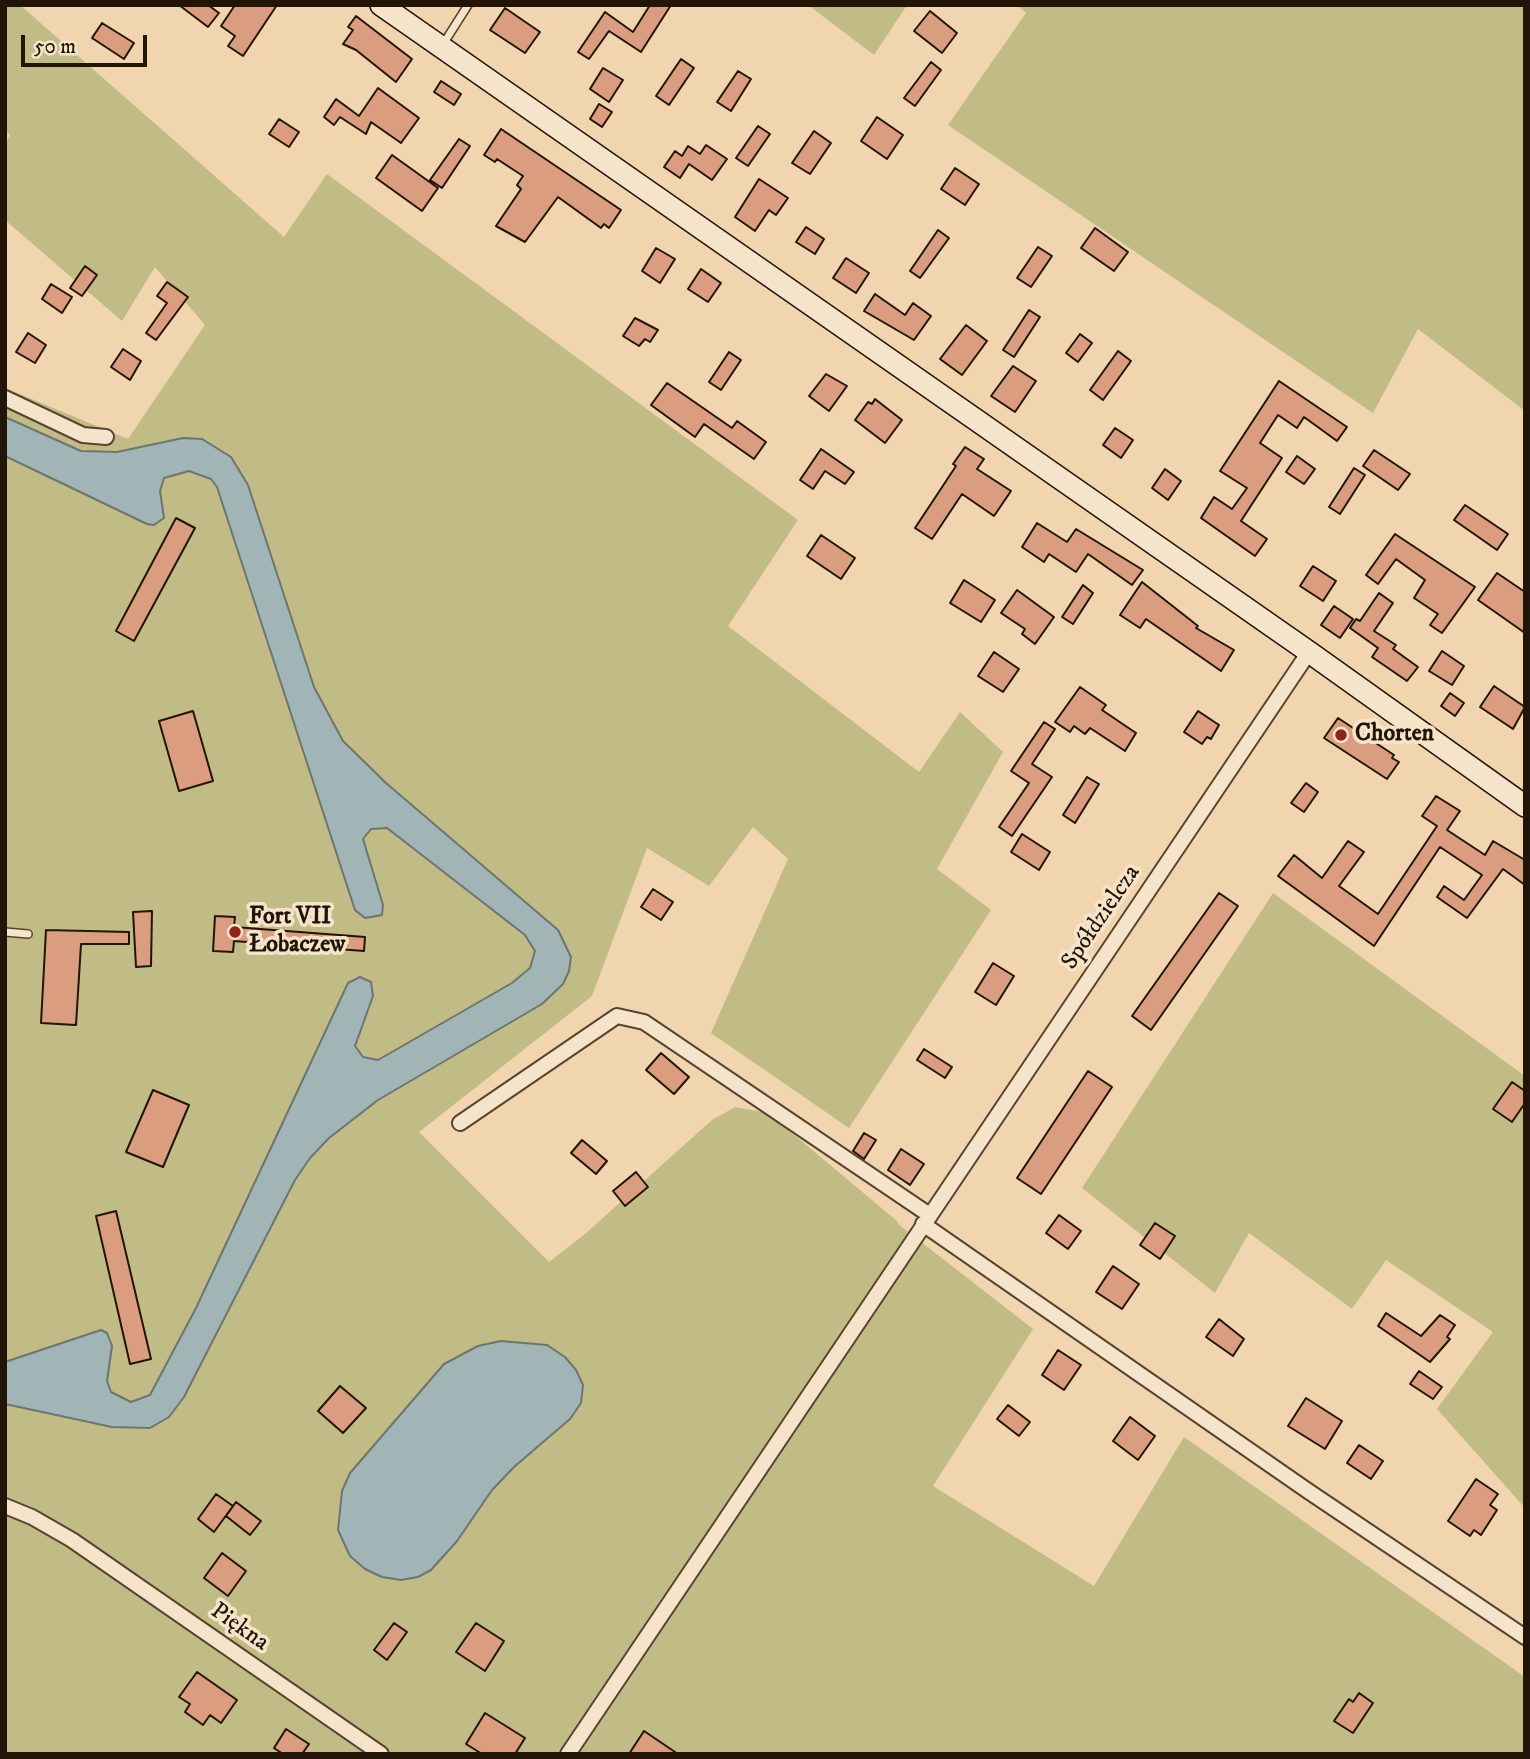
<!DOCTYPE html>
<meta charset="utf-8">
<style>
body{margin:0}
#map{position:relative;width:1530px;height:1759px;overflow:hidden;background:#f1d5ae;font-family:"IM FELL DW Pica",serif}
canvas{display:block}
.frame{position:absolute;inset:0;border:7px solid #221406;pointer-events:none}
.scale{position:absolute;left:21px;top:35px;width:126px;height:32px;box-sizing:border-box;border:4px solid #221406;border-top:0;padding-left:9px;font-size:21px;line-height:24px;white-space:nowrap;color:#221406;-webkit-text-stroke:5px #f6e4ca;paint-order:stroke}
</style>
<div id="map">
<canvas width="1530" height="1759"></canvas>
<div class="frame"></div>
<div class="scale">50 m</div>
</div>
<script>
const g = document.querySelector('canvas').getContext('2d');
g.lineJoin = 'round';
function fillPath(path, color) { g.fillStyle = color; g.fill(path, 'evenodd'); }
const shape = rows => new Path2D(rows.map(r => 'M' + r).join(''));
function stroke(path, color, width, dash) { g.strokeStyle = color; g.lineWidth = width; g.lineCap = dash ? 'butt' : 'round'; g.setLineDash(dash || []); g.stroke(path); }
function write(font, color, halo, rows, align = 'center') {
  g.font = font + ' "IM FELL DW Pica",serif'; g.lineWidth = 7; g.setLineDash([]); g.textBaseline = 'middle'; g.strokeStyle = halo; g.fillStyle = color; for (const [text, x, y, turn = 0] of rows) {
    g.save(); g.translate(x, y); g.rotate((+turn || 0) * Math.PI / 180); g.textAlign = isNaN(turn) ? turn : align; if (halo) g.strokeText(text, 0, 0); g.fillText(text, 0, 0); g.restore();
  }
}
fillPath(shape([
 [5,5,20,5,284,237,327,174,798,520,728,626,919,772,960,712,1003,752,937,869,991,910,849,1128,711,1033,788,859,753,827,709,886,647,848,592,996,419,1132,549,1262,585,1234,712,1120,735,1107,768,1113,897,1221,898,1224,1033,1329,933,1486,1094,1586,1184,1437,1525,1677,1525,1754,5,1754,5,388,128,439,205,325,155,267,122,321,5,220,5,144,10,135,5,131],
 [808,5,907,5,874,55],
 [1017,5,1525,5,1525,411,1418,329,1373,413,948,125,1026,13],
 [1273,893,1525,1076,1525,1508,1437,1409,1493,1332,1386,1260,1352,1309,1249,1233,1215,1293,1082,1188]
]), '#c1bb85');
const water = shape([
 [5,417,81,451,117,452,183,438,202,439,231,457,248,485,314,687,343,741,386,783,558,930,571,957,569,971,563,984,542,1004,378,1100,329,1138,310,1158,295,1180,184,1397,169,1417,150,1428,112,1427,5,1404,5,1362,101,1330,107,1333,112,1346,107,1381,111,1392,131,1402,150,1395,196,1308,348,983,360,977,371,982,373,996,355,1046,363,1057,378,1060,512,983,530,968,535,951,525,935,387,828,371,829,363,839,383,905,382,915,365,918,355,910,217,487,211,479,189,471,164,478,160,491,164,518,154,525,147,524,5,456,5,417],
 [501,1341,547,1345,565,1357,576,1370,583,1385,581,1403,570,1419,514,1467,492,1490,457,1541,431,1570,418,1577,401,1580,382,1577,365,1569,350,1556,338,1530,342,1491,350,1473,444,1364,478,1346,501,1341]
]);
fillPath(water, '#a1b5b6');
stroke(water, '#6e7570', 2);
const building = shape([
 [179,5,208,5,219,13,208,27,179,5],
 [235,5,277,5,243,56,228,46,235,36,221,26,235,5],
 [650,5,671,5,641,52,609,31,589,59,578,52,605,12,633,32,650,5],
 [505,8,540,32,525,53,490,30,505,8],
 [930,11,957,33,942,53,914,31,930,11],
 [356,16,412,59,396,82,356,50,343,44,353,30,348,27,356,16],
 [102,23,134,43,124,59,92,38,102,23],
 [681,59,694,68,669,105,656,96,681,59],
 [931,62,941,70,915,106,904,98,931,62],
 [603,68,623,80,609,102,590,89,603,68],
 [738,71,751,79,731,111,717,102,738,71],
 [441,81,461,94,454,105,434,92,441,81],
 [378,88,419,118,401,143,371,122,366,134,340,117,334,125,324,117,336,99,359,116,378,88],
 [599,104,612,112,602,127,590,119,599,104],
 [877,117,903,135,887,159,861,141,877,117],
 [279,119,299,132,289,147,269,134,279,119],
 [758,126,770,134,748,166,736,158,758,126],
 [501,129,621,210,609,228,604,224,601,228,558,197,525,242,496,226,521,189,517,185,523,176,497,159,495,162,484,155,501,129],
 [814,131,831,143,810,174,792,163,814,131],
 [459,139,470,146,442,188,430,180,459,139],
 [706,145,727,159,712,180,689,164,680,178,664,167,675,151,682,156,688,146,700,154,706,145],
 [392,155,438,188,422,211,376,178,392,155],
 [955,168,979,184,965,205,941,189,955,168],
 [759,179,788,198,776,215,769,210,755,231,735,217,759,179],
 [806,227,824,239,815,254,796,242,806,227],
 [1095,228,1128,252,1114,271,1081,248,1095,228],
 [938,230,949,238,920,278,910,271,938,230],
 [1038,247,1052,256,1031,287,1017,278,1038,247],
 [656,248,675,259,660,283,642,271,656,248],
 [846,258,869,273,856,293,833,278,846,258],
 [85,266,97,275,82,296,70,288,85,266],
 [701,269,721,283,708,302,688,289,701,269],
 [167,282,188,297,156,340,146,333,167,303,157,296,167,282],
 [51,284,72,297,62,313,42,299,51,284],
 [875,294,905,315,913,303,931,316,914,340,864,311,875,294],
 [1029,310,1040,317,1014,357,1003,350,1029,310],
 [635,318,658,330,650,342,645,339,639,346,623,336,635,318],
 [966,325,987,341,962,375,940,359,966,325],
 [28,333,46,345,35,363,16,352,28,333],
 [1080,334,1092,343,1078,362,1066,353,1080,334],
 [123,349,141,361,130,380,111,367,123,349],
 [1118,351,1131,361,1103,400,1090,390,1118,351],
 [729,352,741,360,721,390,709,382,729,352],
 [1013,366,1036,381,1015,412,991,396,1013,366],
 [826,374,847,386,829,411,809,396,826,374],
 [1279,381,1347,427,1337,441,1304,417,1297,428,1278,415,1260,443,1282,458,1241,521,1267,539,1255,556,1201,518,1214,497,1232,509,1247,488,1220,471,1279,381],
 [667,383,732,428,737,421,766,442,754,459,704,424,695,437,651,405,667,383],
 [875,399,902,420,885,443,855,420,868,402,872,404,875,399],
 [1115,428,1133,440,1121,458,1103,445,1115,428],
 [965,447,984,459,977,469,1011,491,994,516,962,494,932,539,915,528,956,466,953,464,965,447],
 [821,449,854,472,845,484,825,471,813,489,800,480,821,449],
 [1374,450,1410,474,1398,490,1363,466,1374,450],
 [1297,456,1315,469,1304,484,1286,472,1297,456],
 [1354,468,1365,475,1340,514,1329,507,1354,468],
 [1165,469,1181,481,1168,500,1152,488,1165,469],
 [1465,505,1508,534,1497,550,1454,520,1465,505],
 [176,518,195,528,134,641,116,631,176,518],
 [1037,523,1067,542,1076,529,1143,570,1132,585,1088,554,1076,572,1049,554,1044,562,1022,547,1037,523],
 [1395,534,1475,587,1442,633,1430,625,1438,614,1414,598,1425,580,1396,559,1378,584,1366,575,1395,534],
 [821,535,855,558,841,579,807,556,821,535],
 [1313,566,1336,581,1323,601,1300,586,1313,566],
 [1497,573,1525,592,1525,633,1478,600,1497,573],
 [964,580,995,600,981,622,950,603,964,580],
 [1142,582,1198,626,1196,628,1234,650,1221,671,1146,619,1140,628,1120,615,1142,582],
 [1083,585,1093,593,1073,624,1062,617,1083,585],
 [1017,590,1054,617,1035,644,1022,634,1025,629,1001,613,1017,590],
 [1379,593,1393,603,1374,631,1396,645,1393,649,1418,667,1407,681,1372,657,1378,648,1350,628,1356,619,1360,621,1379,593],
 [1334,606,1353,619,1340,638,1321,625,1334,606],
 [1442,651,1464,666,1452,685,1429,671,1442,651],
 [994,652,1019,669,1003,692,978,676,994,652],
 [1494,686,1525,707,1513,729,1480,707,1494,686],
 [1080,687,1106,705,1102,710,1136,733,1125,751,1090,728,1085,734,1074,726,1070,732,1055,722,1080,687],
 [1450,693,1464,703,1455,716,1441,706,1450,693],
 [193,711,213,781,179,791,159,721,193,711],
 [1198,711,1219,725,1211,739,1207,737,1202,744,1184,732,1198,711],
 [1338,718,1394,755,1392,758,1399,762,1387,779,1324,738,1338,718],
 [1044,722,1055,729,1032,764,1052,777,1012,836,999,827,1029,783,1011,771,1044,722],
 [1087,777,1099,784,1075,823,1063,815,1087,777],
 [1306,783,1318,792,1304,812,1291,803,1306,783],
 [1436,796,1460,811,1447,830,1485,855,1493,841,1525,860,1525,885,1503,869,1467,918,1437,897,1444,886,1464,900,1482,875,1440,847,1374,946,1278,876,1294,855,1322,878,1348,841,1364,852,1339,886,1378,914,1437,826,1422,816,1436,796],
 [1022,834,1050,852,1039,870,1011,852,1022,834],
 [653,889,673,902,661,920,641,907,653,889],
 [1219,893,1238,906,1151,1030,1132,1016,1219,893],
 [152,911,151,966,136,967,133,912,152,911],
 [215,916,235,917,234,927,365,937,364,951,234,941,233,952,213,951,215,916],
 [46,930,129,932,129,944,81,944,76,1025,41,1023,46,930],
 [993,963,1014,976,996,1005,975,992,993,963],
 [924,1049,952,1067,945,1078,917,1060,924,1049],
 [661,1053,689,1077,674,1094,646,1070,661,1053],
 [1088,1071,1112,1087,1041,1194,1017,1178,1088,1071],
 [1512,1082,1525,1091,1525,1103,1512,1122,1493,1109,1512,1082],
 [153,1090,189,1105,163,1167,126,1152,153,1090],
 [864,1133,876,1140,864,1159,853,1151,864,1133],
 [582,1140,607,1161,596,1174,571,1153,582,1140],
 [901,1149,924,1164,910,1185,888,1170,901,1149],
 [636,1172,648,1187,625,1206,613,1191,636,1172],
 [116,1211,151,1359,130,1364,96,1216,116,1211],
 [1059,1215,1081,1231,1068,1249,1046,1233,1059,1215],
 [1155,1223,1175,1236,1160,1259,1140,1245,1155,1223],
 [1113,1266,1139,1284,1122,1309,1096,1292,1113,1266],
 [1386,1313,1421,1336,1440,1315,1455,1325,1447,1337,1450,1339,1430,1362,1378,1326,1386,1313],
 [1219,1319,1244,1339,1233,1356,1206,1337,1219,1319],
 [1058,1350,1081,1365,1064,1390,1042,1375,1058,1350],
 [1419,1371,1442,1387,1433,1399,1410,1384,1419,1371],
 [340,1386,366,1408,343,1433,318,1411,340,1386],
 [1306,1398,1342,1421,1325,1449,1288,1426,1306,1398],
 [1008,1405,1030,1422,1019,1436,997,1419,1008,1405],
 [1130,1417,1155,1436,1138,1460,1113,1441,1130,1417],
 [1359,1445,1383,1461,1371,1479,1347,1463,1359,1445],
 [1476,1479,1498,1494,1490,1505,1497,1510,1481,1535,1474,1530,1470,1536,1448,1521,1476,1479],
 [216,1494,233,1506,214,1532,198,1519,216,1494],
 [236,1502,261,1521,250,1535,226,1516,236,1502],
 [222,1553,246,1571,228,1596,204,1578,222,1553],
 [394,1623,407,1632,387,1660,374,1650,394,1623],
 [476,1623,504,1641,485,1671,456,1652,476,1623],
 [197,1672,237,1700,221,1723,210,1715,203,1725,185,1712,190,1704,179,1697,197,1672],
 [1359,1693,1373,1703,1353,1733,1334,1721,1349,1699,1353,1702,1359,1693],
 [485,1713,525,1738,515,1754,482,1754,466,1744,485,1713],
 [286,1729,309,1744,302,1754,283,1754,274,1748,286,1729],
 [644,1731,678,1754,629,1754,644,1731]
]);
fillPath(building, '#da9d80');
stroke(building, '#221406', 2);
const lane = shape([
 [442,46,468,5],
 [5,932,28,934]
]);
const street = shape([
 [5,398,83,435,106,437],
 [460,1123,617,1016,644,1022,928,1214],
 [923,1224,1308,1491,1525,1637],
 [5,1506,32,1517,72,1540,381,1754],
 [568,1754,1309,652]
]);
const secondary = shape([
 [381,5,1309,652,1525,806]
]);
stroke(lane, '#564430', 10);
stroke(street, '#564430', 18);
stroke(secondary, '#221406', 24);
stroke(lane, '#f6e4ca', 7);
stroke(street, '#f6e4ca', 14);
stroke(secondary, '#f6e4ca', 21);
for (const [x, y, r, color] of [
 [1341,735,7,"#8f2418"],
 [235,932,7,"#8f2418"]
]) { const dot = new Path2D(); dot.arc(x, y, r, 0, 2 * Math.PI); g.fillStyle = color; g.fill(dot); stroke(dot, '#f6e4ca', 2.5); }
write('bold 24px', '#221406', '#f6e4ca', [
 ["Chorten",1355,735],
 ["Fort VII",249,918],
 ["Łobaczew",249,946]
], 'left');
write('24px', '#221406', '#f6e4ca', [
 ["Spółdzielcza",1102,918,-56],
 ["Piękna",239,1628,35]
]);
</script>
